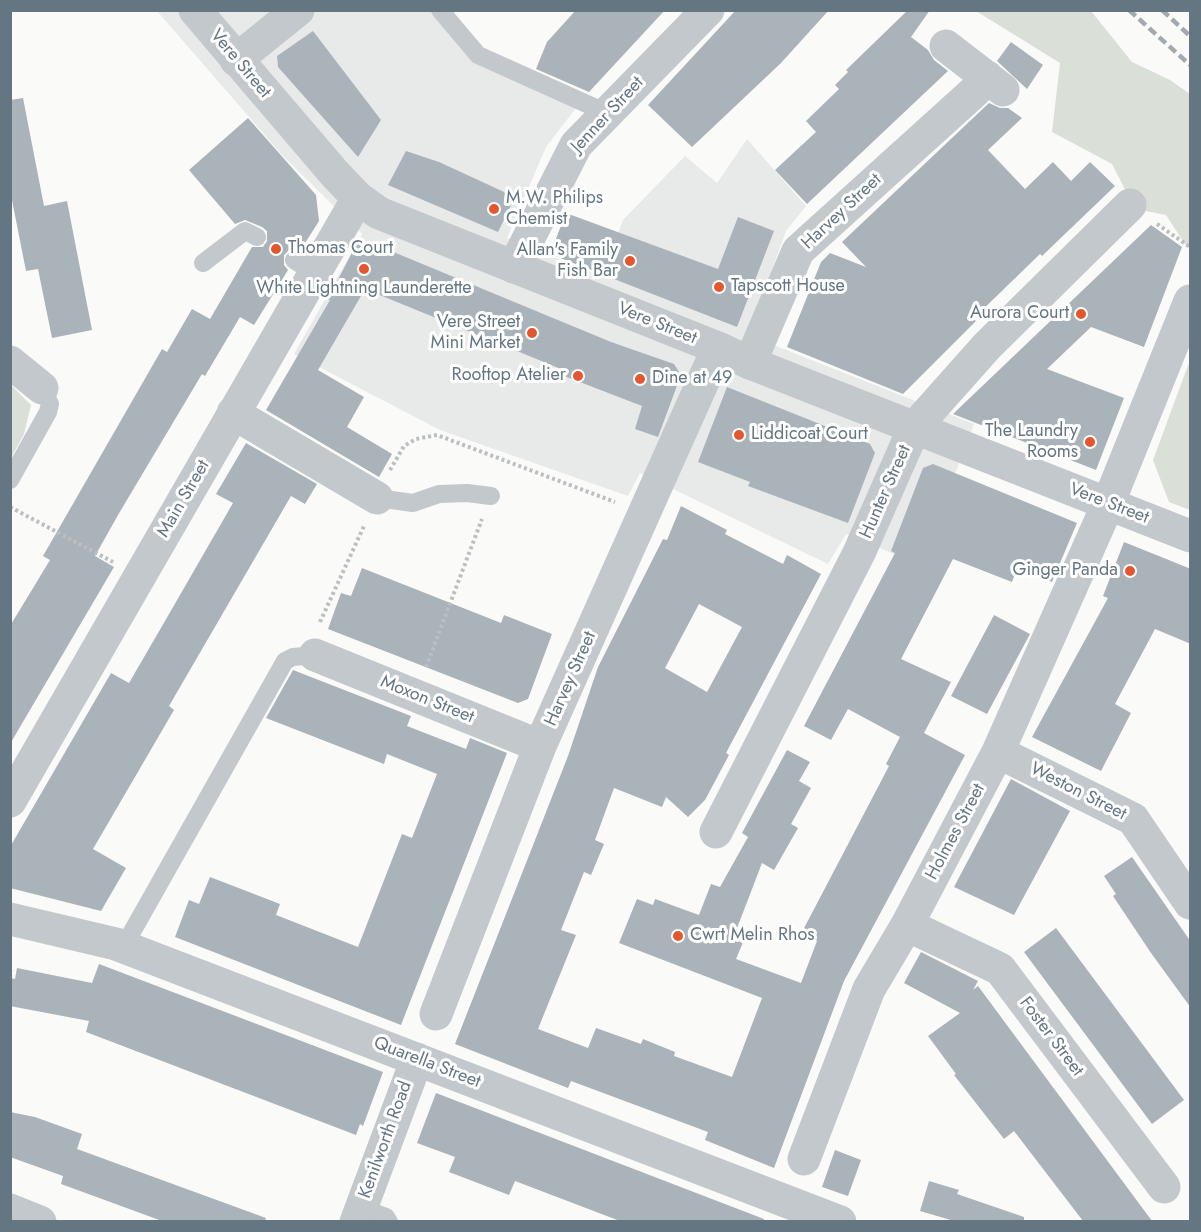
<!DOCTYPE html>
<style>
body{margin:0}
#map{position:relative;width:1201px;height:1232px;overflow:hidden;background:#fafaf8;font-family:Jost,sans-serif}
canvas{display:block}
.frame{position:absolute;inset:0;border:12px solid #657683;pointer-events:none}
</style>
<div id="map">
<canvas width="1201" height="1232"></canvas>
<div class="frame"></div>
</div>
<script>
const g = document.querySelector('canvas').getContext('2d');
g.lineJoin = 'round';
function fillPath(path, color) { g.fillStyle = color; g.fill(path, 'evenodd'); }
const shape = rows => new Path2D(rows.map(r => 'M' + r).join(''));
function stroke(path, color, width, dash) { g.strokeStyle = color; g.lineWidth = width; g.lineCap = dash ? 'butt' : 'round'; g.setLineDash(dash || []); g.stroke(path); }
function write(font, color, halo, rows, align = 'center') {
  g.font = font + ' Jost,sans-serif'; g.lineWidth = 6; g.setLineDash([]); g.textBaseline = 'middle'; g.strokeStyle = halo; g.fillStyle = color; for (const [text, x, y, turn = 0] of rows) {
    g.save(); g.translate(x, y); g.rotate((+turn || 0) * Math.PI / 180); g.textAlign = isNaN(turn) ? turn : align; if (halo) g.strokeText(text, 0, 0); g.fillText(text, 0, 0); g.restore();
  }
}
fillPath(shape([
 [157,11,431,11,472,58,576,108,546,147,507,238,601,276,623,220,685,156,717,183,747,139,806,206,786,231,748,335,974,424,920,565,846,534,828,564,640,473,628,496,440,430,294,354,362,234,283,156]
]), '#e8e9e9');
fillPath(shape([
 [976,11,1091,11,1132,62,1170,80,1190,94,1190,247,1187,247,1166,215,1135,209,1112,164,1052,132,1060,63],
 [1190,360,1190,510,1169,502,1153,460],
 [11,385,31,405,24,434,11,458]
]), '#dadfd7');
fillPath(shape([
 [576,10,665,10,589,92,536,69,547,42],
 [736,10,829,10,781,63,692,147,648,105],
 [908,10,930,10,911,37,928,50,934,60,948,71,807,204,775,170,816,132,806,121,839,89,835,85,848,72,846,70],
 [313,31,381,120,358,157,278,67,277,56],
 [1011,42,1043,65,1027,89,997,61],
 [23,98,44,206,67,201,92,330,52,338,38,269,26,271,10,190,10,100],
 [989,103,1000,108,1008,108,1022,118,988,150,1025,189,1053,162,1071,181,1090,162,1115,186,1042,256,1040,254,1007,286,973,319,976,321,903,394,787,347,821,262,830,253,866,267,842,242],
 [248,118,316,195,319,221,300,251,289,250,284,255,284,265,288,270,254,325,240,317,205,376,202,374,118,515,95,556,114,567,10,744,10,626,50,560,43,556,162,349,167,352,192,309,210,319,252,247,263,247,267,241,267,231,262,227,245,220,235,224,189,170],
 [406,151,439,162,515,197,498,232,388,185],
 [566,213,718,269,738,217,774,231,737,327,550,254],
 [1151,225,1182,247,1144,347,1091,327,1047,369,1124,398,1096,470,953,414],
 [357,243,391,251,611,342,674,364,681,375,658,437,635,429,642,406,559,374,561,369,365,289,318,370,364,397,347,427,392,454,379,477,266,410,330,300,328,299],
 [727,387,870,444,875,453,848,523,748,486,750,482,698,462],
 [246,443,317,484,305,504,291,496,169,706,174,710,93,849,126,868,101,911,10,888,10,847,111,673,129,683,165,621,233,503,216,494],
 [933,464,1077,523,1052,582,1017,568,1012,582,953,559,901,659,951,682,924,733,965,755,844,981,774,1168,705,1140,708,1132,571,1081,568,1088,455,1044,568,756,598,667,663,539,667,540,681,506,727,530,725,534,783,564,787,555,821,574,726,753,729,755,705,800,688,817,666,797,662,807,614,788,595,840,604,844,591,875,584,872,561,930,576,935,538,1029,588,1048,596,1028,641,1044,643,1039,675,1052,674,1056,732,1077,762,998,619,943,637,899,653,905,655,899,699,915,711,884,720,887,748,837,742,833,787,750,810,762,799,781,811,788,791,824,798,828,774,870,762,863,734,936,744,940,736,959,801,983,817,941,802,932,889,766,886,764,900,737,848,709,831,740,804,726,895,553,891,551,923,468],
 [699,604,742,627,707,692,665,668],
 [1124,542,1191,569,1191,644,1155,629,1115,704,1131,713,1101,771,1032,737,1108,598,1103,596],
 [362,568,501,623,504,615,552,634,528,699,518,703,328,629,341,593,351,596],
 [994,615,1030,634,987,714,951,696],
 [293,670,411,716,407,726,466,749,470,738,507,753,401,1025,175,937,189,900,199,904,210,877,280,904,276,915,358,947,402,834,412,838,437,774,387,754,384,764,266,718],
 [1011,779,1070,811,1014,915,954,887],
 [1132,857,1191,942,1191,1008,1151,953,1113,896,1116,894,1104,876],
 [1056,928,1184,1100,1152,1124,1024,952],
 [921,952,978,981,973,990,978,986,1152,1221,1083,1221,1014,1131,1004,1139,954,1075,956,1074,928,1036,960,1013,904,983],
 [99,964,383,1072,363,1126,360,1124,356,1135,86,1032,89,1021,10,1006,10,978,15,979,17,968,92,983],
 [436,1093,764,1219,764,1221,620,1221,515,1181,509,1195,449,1172,455,1157,417,1143],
 [10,1112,35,1117,82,1134,77,1149,266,1218,265,1221,162,1221,61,1184,63,1176,10,1157],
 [835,1150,861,1160,848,1196,822,1187],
 [929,1181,959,1190,957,1194,1024,1217,1024,1221,954,1221,920,1211]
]), '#aab3b9');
stroke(shape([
 [1157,224,1190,247],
 [390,470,404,446,416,439,437,435,615,502],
 [10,507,113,562],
 [320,622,364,526],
 [426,667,482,519]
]), '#bbbfc2', 4, [3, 3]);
stroke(shape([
 [440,10,478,55,607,113],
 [294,260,315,273],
 [203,263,245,231,257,237],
 [10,480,48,412,50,404,42,388],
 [377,498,413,503,439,494,467,493,491,496],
 [124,946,285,661,293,657,315,655],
 [361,1208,386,1217,389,1222]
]), '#c3c8cc', 18);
stroke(shape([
 [946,46,1003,90],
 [236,60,298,10],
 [514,267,576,145,708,10],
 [10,362,42,388],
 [750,363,798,251,975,91,987,77],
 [233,413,377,498],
 [315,655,540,746],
 [998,752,1133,819,1190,903],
 [716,832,859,553,914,428,987,346,1130,205],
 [10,919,116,944,840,1222],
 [907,925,1000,969,1164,1187],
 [436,1014,540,746,718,348],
 [804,1159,869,989,907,925,998,752,1108,504,1190,301],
 [10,1210,40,1222],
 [356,1222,417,1059]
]), '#c3c8cc', 33);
stroke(shape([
 [195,10,335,174,358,198,379,213,718,348,750,363,1190,536],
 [10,801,358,198]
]), '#c3c8cc', 33);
stroke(shape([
 [1129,10,1190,65],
 [1162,10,1190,36]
]), '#a2aab0', 4.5, [9, 4.5]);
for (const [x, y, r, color] of [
 [494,209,6,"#e4572e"],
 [276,249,6,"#e4572e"],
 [630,261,6,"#e4572e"],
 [364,269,6,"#e4572e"],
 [719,287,6,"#e4572e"],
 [1081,314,6,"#e4572e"],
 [532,333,6,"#e4572e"],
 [578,376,6,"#e4572e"],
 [640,379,6,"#e4572e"],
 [739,435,6,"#e4572e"],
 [1090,442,6,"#e4572e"],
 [1130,571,6,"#e4572e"],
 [678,936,6,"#e4572e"]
]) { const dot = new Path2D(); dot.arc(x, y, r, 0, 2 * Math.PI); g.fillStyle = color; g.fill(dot); stroke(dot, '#fff', 2); }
write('18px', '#657683', '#fff', [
 ["Vere Street",240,64,50],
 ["Jenner Street",608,115,-47],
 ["Harvey Street",842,212,-43],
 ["Vere Street",657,324,22],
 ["Hunter Street",886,492,-66],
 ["Main Street",184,499,-60],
 ["Vere Street",1109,504,21],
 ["Harvey Street",571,679,-66],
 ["Moxon Street",427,700,22],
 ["Weston Street",1078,792,27],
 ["Holmes Street",956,832,-62],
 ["Foster Street",1051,1037,53],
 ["Quarella Street",427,1063,21],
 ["Kenilworth Road",386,1140,-70]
]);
write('18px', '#657683', '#fff', [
 ["M.W. Philips",506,199],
 ["Chemist",506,220],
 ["Thomas Court",288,249],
 ["Allan's Family",618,251,"right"],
 ["Fish Bar",618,272,"right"],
 ["Tapscott House",731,287],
 ["White Lightning Launderette",364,289,"center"],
 ["Aurora Court",1069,314,"right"],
 ["Vere Street",520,323,"right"],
 ["Mini Market",520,344,"right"],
 ["Rooftop Atelier",566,376,"right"],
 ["Dine at 49",652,379],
 ["The Laundry",1078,432,"right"],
 ["Rooms",1078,453,"right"],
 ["Liddicoat Court",751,435],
 ["Ginger Panda",1118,571,"right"],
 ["Cwrt Melin Rhos",690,936]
], 'left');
</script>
